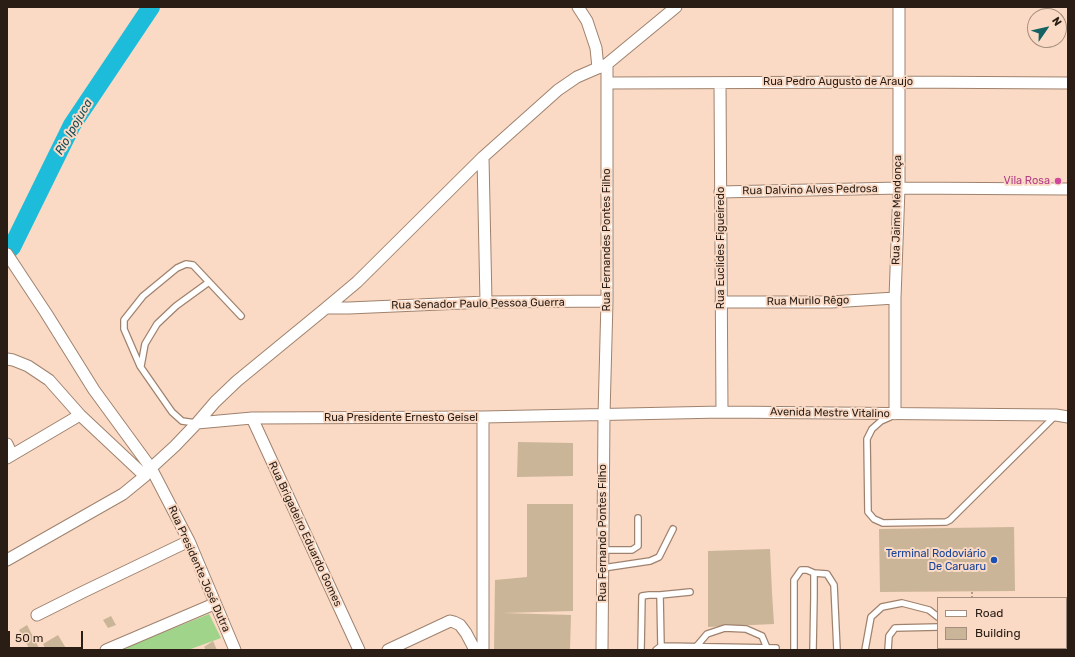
<!DOCTYPE html>
<meta charset="utf-8">
<style>
body{margin:0}
#map{position:relative;width:1075px;height:657px;overflow:hidden;background:#fadac4;font-family:Rubik,sans-serif}
canvas{display:block}
.frame{position:absolute;inset:0;border:8px solid #291d15;pointer-events:none}
.legend{position:absolute;left:937px;top:597px;width:130px;height:52px;box-sizing:border-box;background:#fadac4;border:1px solid #a68e7e;margin:0;padding:5px 7px;list-style:none;font-size:12px;color:#291d15}
.legend li{display:flex;align-items:center;gap:8px;height:20px}
.legend b{width:20px;border:1px solid #a68e7e}
.north{position:absolute;left:1027px;top:8px;width:40px;height:40px;box-sizing:border-box;background:#fadac4;border:1px solid #a68e7e;border-radius:50%;rotate:56deg;font-size:11px;font-weight:700;line-height:16px;text-align:center;color:#291d15}
.north::after{content:'';display:block;margin:auto;width:14px;height:18px;background:#146362;clip-path:polygon(50% 0,100% 100%,50% 72%,0 100%)}
.scale{position:absolute;left:8px;top:631px;width:75px;height:18px;box-sizing:border-box;border:2px solid #291d15;border-top:0;padding-left:5px;font-size:12px;line-height:14px;white-space:nowrap;color:#291d15;-webkit-text-stroke:3px #fadac4;paint-order:stroke}
</style>
<div id="map">
<canvas width="1075" height="657"></canvas>
<div class="frame"></div>
<ul class="legend">
<li><b style="height:5px;background:#fff"></b>Road</li>
<li><b style="height:11px;background:#cbb598"></b>Building</li>
</ul>
<div class="north">N</div>
<div class="scale">50 m</div>
</div>
<script>
const g = document.querySelector('canvas').getContext('2d');
g.lineJoin = 'round';
function fillPath(path, color) { g.fillStyle = color; g.fill(path, 'evenodd'); }
const shape = rows => new Path2D(rows.map(r => 'M' + r).join(''));
function stroke(path, color, width, dash) { g.strokeStyle = color; g.lineWidth = width; g.lineCap = dash ? 'butt' : 'round'; g.setLineDash(dash || []); g.stroke(path); }
function write(font, color, halo, rows, align = 'center') {
  g.font = font + ' Rubik,sans-serif'; g.lineWidth = 4; g.setLineDash([]); g.textBaseline = 'middle'; g.strokeStyle = halo; g.fillStyle = color; for (const [text, x, y, turn = 0] of rows) {
    g.save(); g.translate(x, y); g.rotate((+turn || 0) * Math.PI / 180); g.textAlign = isNaN(turn) ? turn : align; if (halo) g.strokeText(text, 0, 0); g.fillText(text, 0, 0); g.restore();
  }
}
fillPath(shape([
 [209,614,221,638,188,650,119,650]
]), '#a0d48b');
stroke(shape([
 [7,252,12,247,72,125,151,7]
]), '#1cbcda', 18);
fillPath(shape([
 [518,442,573,443,573,476,517,477],
 [527,504,573,504,573,611,503,613,571,615,570,650,494,650,495,580,527,577],
 [1014,527,1015,591,880,592,879,529],
 [770,549,772,593,774,624,708,627,708,551],
 [111,616,116,625,108,628,103,620],
 [27,625,40,650,30,650,19,630],
 [58,635,67,650,46,650,43,644],
 [213,641,217,650,206,650,204,647]
]), '#cbb598');
const service = shape([
 [141,366,145,344,157,324,176,306,209,282],
 [890,417,881,421,872,429,867,439,868,512,874,519,883,523,946,522,950,520,1056,415],
 [196,423,182,421,172,412,140,366,124,329,124,320,143,296,177,268,186,264,193,265,241,316],
 [603,550,632,550,638,546,638,518],
 [603,568,650,561,659,557,673,529],
 [661,646,660,595,690,592],
 [696,647,707,634,725,628,746,629,762,636,767,648],
 [969,648,971,650],
 [641,650,642,596,649,595,660,595],
 [656,650,661,646,776,648],
 [794,650,794,580,801,570,807,570,814,573],
 [813,650,814,597,814,573,827,574,834,585,837,650],
 [865,650,871,617,882,607,902,603,929,610,938,617],
 [888,650,889,636,895,628,938,627]
]);
const minor = shape([
 [578,7,587,21,596,48,598,68],
 [607,83,898,82,1068,83],
 [720,83,722,412],
 [720,192,899,188,1068,189],
 [7,254,46,313,94,390,151,468,189,541,235,650],
 [486,302,483,157,558,90,577,77,607,64,676,7],
 [721,302,831,302,895,298],
 [326,308,357,282,483,157],
 [7,359,13,360,28,366,49,380,80,415,145,476],
 [895,414,895,298,899,188,899,7],
 [483,417,483,650],
 [252,418,359,650],
 [197,423,252,418,483,417,722,412,1056,415,1068,417],
 [7,444,12,455],
 [7,458,80,415],
 [7,560,123,494,145,476,151,468,175,446,197,423,215,402,237,381,326,308,349,308,486,302,607,301],
 [37,615,83,592,189,541],
 [106,650,214,604],
 [388,650,450,621,454,622,460,625,466,633,475,650],
 [602,650,604,415,607,301,607,64]
]);
stroke(service, '#9f826e', 8);
stroke(minor, '#9f826e', 13);
stroke(shape([
 [972,598,972,591],
 [990,648,992,650]
]), '#b29988', 2, [2, 2]);
stroke(service, '#fff', 5.5);
stroke(minor, '#fff', 11);
for (const [x, y, r, color] of [
 [1058,181,4,"#d1479c"],
 [994,560,4,"#1a4fb4"]
]) { const dot = new Path2D(); dot.arc(x, y, r, 0, 2 * Math.PI); g.fillStyle = color; g.fill(dot); stroke(dot, '#fadac4', 1.5); }
write('11px', '#291d15', '#fadac4', [
 ["Rua Pedro Augusto de Araujo",838,82],
 ["Rua Dalvino Alves Pedrosa",810,190,-1],
 ["Rua Jaime Mendonça",897,210,-89],
 ["Rua Fernandes Pontes Filho",607,240,-90],
 ["Rua Euclides Figueiredo",721,248,-90],
 ["Rua Murilo Rêgo",808,301,-1],
 ["Rua Senador Paulo Pessoa Guerra",478,304,-1],
 ["Avenida Mestre Vitalino",830,413,1],
 ["Rua Presidente Ernesto Geisel",401,418],
 ["Rua Fernando Pontes Filho",603,533,-90],
 ["Rua Brigadeiro Eduardo Gomes",305,534,65],
 ["Rua Presidente José Dutra",199,569,66]
]);
write('11px', '#b23c85', '#fadac4', [
 ["Vila Rosa",1050,181]
], 'right');
write('11px', '#164399', '#fadac4', [
 ["Terminal Rodoviário",986,554],
 ["De Caruaru",986,567]
], 'right');
write('italic 12px', '#0f4c59', '#fadac4', [
 ["Rio Ipojuca",74,127,-60]
]);
</script>
